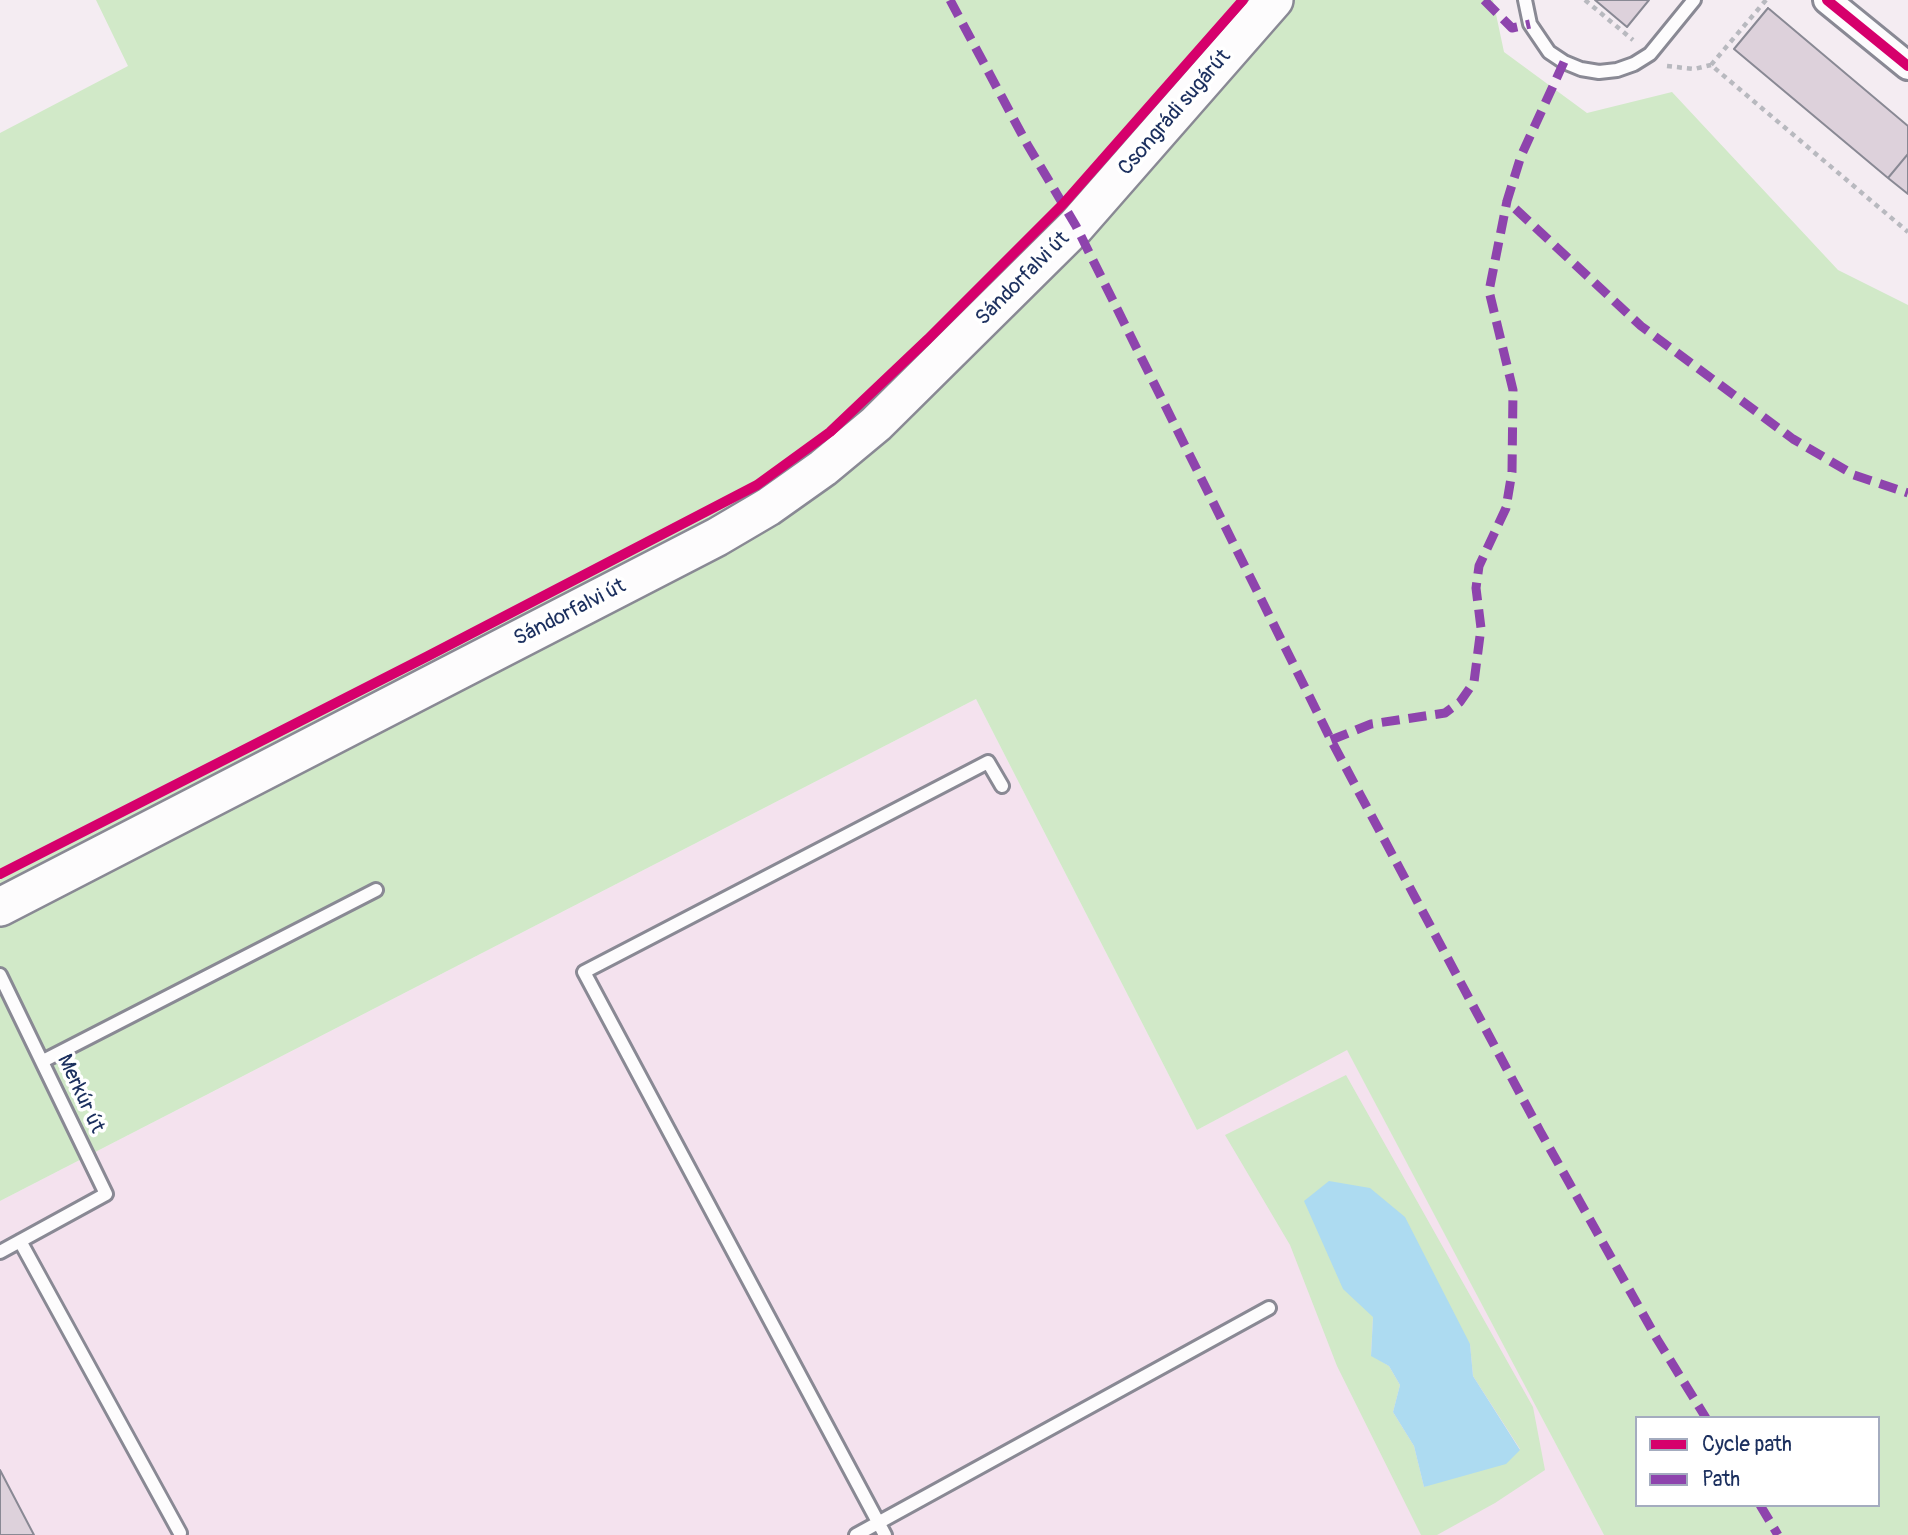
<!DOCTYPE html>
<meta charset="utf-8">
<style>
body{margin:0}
#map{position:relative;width:1908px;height:1535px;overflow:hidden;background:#f4ecf2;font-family:Pangolin,sans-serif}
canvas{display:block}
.legend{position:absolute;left:1635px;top:1416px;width:245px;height:91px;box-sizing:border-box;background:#fff;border:2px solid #a4acbf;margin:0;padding:9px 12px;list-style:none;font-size:21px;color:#1b2f5e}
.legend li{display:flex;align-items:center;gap:14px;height:35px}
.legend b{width:35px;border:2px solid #a4acbf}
</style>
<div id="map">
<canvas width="1908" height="1535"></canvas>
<ul class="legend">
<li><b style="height:9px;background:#d6006c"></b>Cycle path</li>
<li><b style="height:9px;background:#8e44ad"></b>Path</li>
</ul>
</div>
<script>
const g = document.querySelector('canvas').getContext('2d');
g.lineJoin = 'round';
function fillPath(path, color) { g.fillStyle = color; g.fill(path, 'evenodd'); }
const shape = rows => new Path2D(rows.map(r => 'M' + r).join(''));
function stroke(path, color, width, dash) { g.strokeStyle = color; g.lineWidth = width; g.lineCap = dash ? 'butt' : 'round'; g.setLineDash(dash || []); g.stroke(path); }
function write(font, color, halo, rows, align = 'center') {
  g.font = font + ' Pangolin,sans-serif'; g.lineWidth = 7; g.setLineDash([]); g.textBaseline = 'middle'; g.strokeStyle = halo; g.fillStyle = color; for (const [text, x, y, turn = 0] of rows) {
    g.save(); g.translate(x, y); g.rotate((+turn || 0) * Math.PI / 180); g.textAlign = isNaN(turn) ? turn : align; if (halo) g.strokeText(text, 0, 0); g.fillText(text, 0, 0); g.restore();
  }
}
fillPath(shape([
 [976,699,1197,1130,1347,1049,1604,1535,0,1535,0,1201]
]), '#f4e2ee');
fillPath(shape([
 [96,0,1493,0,1504,52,1587,113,1672,92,1838,270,1908,305,1908,1535,1604,1535,1347,1050,1197,1130,976,699,0,1201,0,133,128,66],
 [1637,1418,1878,1418,1878,1505,1637,1505],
 [1346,1075,1533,1407,1545,1470,1495,1503,1437,1535,1421,1535,1337,1366,1290,1245,1225,1135],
 [1373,1317,1470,1344,1473,1376,1520,1449,1424,1487,1414,1446,1393,1412,1400,1385,1389,1366,1371,1355]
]), '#d1e9c8');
fillPath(shape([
 [1329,1181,1370,1188,1405,1217,1470,1344,1473,1376,1520,1450,1506,1464,1424,1487,1414,1446,1393,1412,1400,1385,1389,1366,1371,1356,1373,1317,1343,1289,1304,1201]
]), '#addbf1');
const building = shape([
 [1595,0,1649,0,1627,27,1595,0],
 [1768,8,1908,126,1908,154,1888,178,1734,49,1768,8],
 [1908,154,1908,194,1888,178,1908,154],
 [0,1470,34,1535,0,1535,0,1470]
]);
fillPath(building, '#ddd1db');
stroke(building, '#898994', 2);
const service = shape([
 [1525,0,1530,24,1549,52,1564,62,1581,69,1599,72,1617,70,1634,64,1650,54,1694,0],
 [0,975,106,1194,0,1252],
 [43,1061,376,890],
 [20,1241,180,1533],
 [856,1535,1269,1308],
 [885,1535,584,972,988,762,1002,786]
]);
const minor = shape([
 [1827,0,1908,66]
]);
const secondary = shape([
 [0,907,717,537,768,507,823,468,876,424,1076,226,1274,0]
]);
stroke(service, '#898994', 18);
stroke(minor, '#898994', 32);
stroke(secondary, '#898994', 42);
stroke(shape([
 [1585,0,1633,40],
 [1766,0,1711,65,1908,232],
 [1667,66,1694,69,1711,65]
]), '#b8b9bf', 4.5, [5, 5]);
stroke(service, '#fdfcfd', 12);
stroke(minor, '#fdfcfd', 26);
stroke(secondary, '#fdfcfd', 37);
stroke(shape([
 [950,0,1027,144,1076,226,1331,740,1540,1131,1657,1339,1706,1418],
 [1484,0,1512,28,1530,24],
 [1564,62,1521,156,1507,201,1641,326,1793,439,1854,475,1908,493],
 [1331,740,1371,724,1445,713,1460,702,1474,682,1481,628,1476,588,1479,566,1506,508,1512,472,1513,390,1489,291,1507,201],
 [1760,1505,1778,1535]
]), '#8e44ad', 9, [18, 9]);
stroke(shape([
 [1827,0,1908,66],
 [0,874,428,656,757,485,830,432,928,339,1064,203,1243,0]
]), '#d6006c', 10);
write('21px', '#1b2f5e', '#fff', [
 ["Csongrádi sugárút",1175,113,-49],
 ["Sándorfalvi út",1023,279,-45],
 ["Sándorfalvi út",570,613,-27],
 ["Merkúr út",80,1094,65]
]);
</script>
